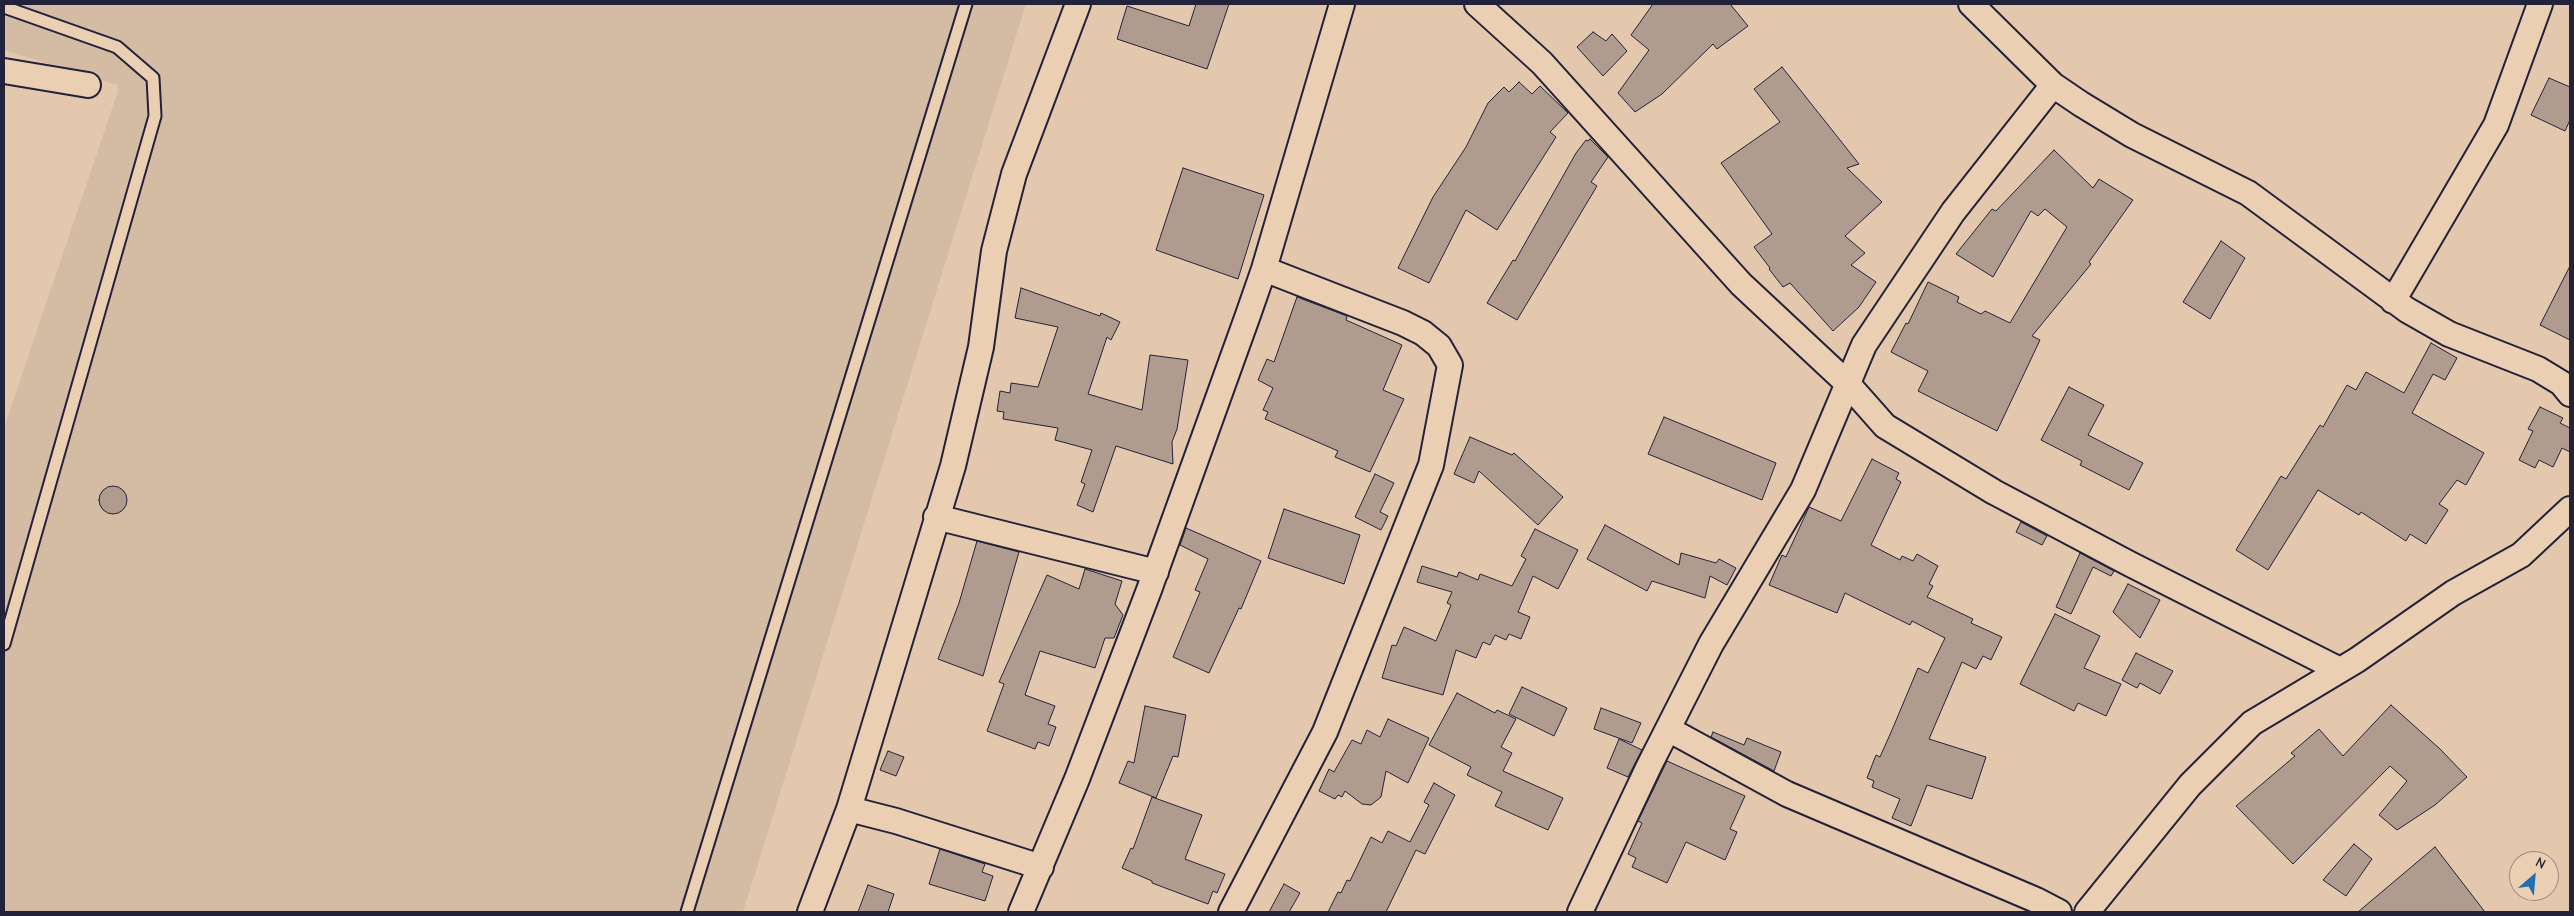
<!DOCTYPE html>
<style>
body{margin:0}
#map{position:relative;width:2574px;height:916px;overflow:hidden;background:#e3c8ad;font-family:"Comic Neue",sans-serif}
canvas{display:block}
.frame{position:absolute;inset:0;border:5px solid #22223b;pointer-events:none}
.north{position:absolute;left:2509px;top:851px;width:50px;height:50px;box-sizing:border-box;background:#ebcfb2;border:1px solid #9b8a82;border-radius:50%;rotate:27deg;font-size:14px;font-weight:700;line-height:20px;text-align:center;color:#22223b}
.north::after{content:'';display:block;margin:auto;width:18px;height:22px;background:#1f6fb2;clip-path:polygon(50% 0,100% 100%,50% 72%,0 100%)}
</style>
<div id="map">
<canvas width="2574" height="916"></canvas>
<div class="frame"></div>
<div class="north">N</div>
</div>
<script>
const g = document.querySelector('canvas').getContext('2d');
g.lineJoin = 'round';
function fillPath(path, color) { g.fillStyle = color; g.fill(path, 'evenodd'); }
const shape = rows => new Path2D(rows.map(r => 'M' + r).join(''));
function stroke(path, color, width, dash) { g.strokeStyle = color; g.lineWidth = width; g.lineCap = dash ? 'butt' : 'round'; g.setLineDash(dash || []); g.stroke(path); }
fillPath(shape([
 [4,4,1026,4,743,912,4,912,4,428,118,91,117,85,4,50]
]), '#d4bba4');
const building = shape([
 [1196,4,1229,4,1207,69,1117,39,1127,6,1189,26,1196,4],
 [1653,4,1730,4,1748,26,1717,49,1713,44,1662,94,1635,112,1618,93,1649,50,1631,35,1653,4],
 [1593,32,1606,41,1612,34,1627,51,1603,76,1577,47,1593,32],
 [1782,67,1859,164,1847,168,1882,202,1845,236,1865,253,1851,265,1876,282,1859,307,1833,331,1790,283,1783,287,1769,269,1770,268,1754,247,1772,234,1721,163,1780,122,1754,89,1782,67],
 [2549,78,2570,87,2570,120,2565,131,2531,115,2549,78],
 [1519,82,1532,94,1540,86,1568,113,1550,132,1556,137,1497,230,1466,210,1429,283,1398,268,1433,197,1466,147,1488,103,1504,87,1509,92,1519,82],
 [1590,139,1608,157,1591,182,1597,186,1517,320,1487,303,1513,260,1515,261,1576,153,1586,140,1588,141,1590,139],
 [2054,150,2093,188,2099,179,2133,200,2089,262,2091,264,2032,336,2040,340,1997,431,1918,391,1928,371,1891,352,1906,323,1908,324,1928,282,1959,297,1957,302,1981,314,1985,311,2010,323,2067,227,2045,209,2038,216,2031,211,1993,277,1956,254,1992,209,1996,211,2054,150],
 [1183,168,1264,195,1238,279,1156,250,1183,168],
 [2221,241,2245,258,2210,319,2183,302,2221,241],
 [2570,266,2570,340,2540,325,2570,266],
 [1021,288,1100,316,1101,313,1120,322,1111,340,1107,337,1088,394,1142,410,1150,355,1188,360,1177,429,1172,442,1173,464,1116,446,1093,512,1077,505,1085,484,1081,482,1092,450,1055,440,1058,428,1003,419,1004,412,997,411,1000,391,1010,393,1011,383,1038,387,1058,327,1015,318,1021,288],
 [1297,297,1347,316,1346,320,1402,345,1383,390,1404,399,1370,472,1335,457,1338,451,1265,419,1268,412,1263,410,1273,388,1258,380,1267,359,1274,362,1297,297],
 [2431,343,2457,358,2445,380,2433,374,2412,413,2484,453,2466,485,2457,480,2439,504,2448,510,2426,544,2410,534,2406,541,2361,512,2359,515,2318,490,2268,570,2236,550,2281,476,2286,479,2320,425,2323,427,2347,385,2356,390,2366,372,2404,393,2431,343],
 [2069,387,2104,405,2088,435,2143,463,2129,490,2080,465,2082,461,2041,440,2069,387],
 [2540,407,2563,418,2560,423,2570,428,2570,452,2562,448,2553,467,2539,460,2535,468,2519,460,2533,431,2528,429,2540,407],
 [1664,417,1776,463,1762,500,1648,454,1664,417],
 [1470,437,1512,455,1514,453,1563,497,1538,525,1479,471,1474,483,1454,474,1470,437],
 [1872,459,1899,473,1896,479,1901,482,1871,545,1900,560,1902,556,1913,561,1917,554,1938,566,1929,584,1933,586,1927,597,1973,619,1971,623,2002,637,1991,660,1983,656,1976,669,1962,662,1929,739,1986,757,1972,799,1927,785,1911,826,1892,818,1900,799,1872,787,1874,781,1867,778,1876,755,1880,757,1892,730,1918,668,1928,673,1945,638,1912,621,1910,625,1845,593,1837,613,1769,585,1782,555,1786,557,1809,507,1841,521,1872,459],
 [1375,474,1394,483,1380,512,1388,516,1381,530,1355,517,1375,474],
 '99 500a14 14 0 1 1 28 0a14 14 0 1 1-28 0Z',
 [1284,509,1360,535,1344,584,1268,558,1284,509],
 [2021,522,2047,536,2042,545,2016,532,2021,522],
 [1605,525,1679,565,1681,553,1716,563,1719,559,1736,568,1727,585,1710,576,1705,598,1652,581,1647,591,1587,559,1605,525],
 [1186,528,1261,561,1241,609,1239,608,1209,673,1173,657,1200,592,1195,590,1208,559,1180,545,1186,528],
 [1535,529,1578,550,1558,589,1533,576,1518,612,1530,617,1521,639,1509,634,1506,640,1495,635,1490,645,1483,642,1476,658,1456,650,1443,695,1382,678,1392,645,1396,646,1404,627,1436,641,1451,605,1447,603,1452,592,1417,582,1422,566,1457,577,1459,572,1478,580,1480,574,1512,586,1526,559,1521,556,1535,529],
 [977,541,1019,552,983,676,938,659,959,603,977,541],
 [2080,553,2114,571,2111,576,2093,567,2071,614,2056,607,2080,553],
 [1085,569,1122,581,1115,604,1123,615,1114,638,1105,638,1095,668,1040,651,1025,695,1055,706,1048,724,1056,727,1049,746,1038,742,1035,749,987,731,1004,684,999,682,1047,575,1079,589,1085,569],
 [2128,584,2160,600,2140,638,2113,612,2128,584],
 [2055,614,2100,636,2084,668,2121,684,2106,716,2078,703,2074,711,2020,684,2055,614],
 [2136,653,2173,671,2160,694,2140,683,2137,688,2122,680,2136,653],
 [1522,687,1567,708,1554,736,1509,714,1522,687],
 [1457,693,1495,713,1497,710,1516,719,1501,747,1512,753,1503,771,1563,798,1548,830,1495,806,1502,792,1467,775,1471,767,1429,745,1457,693],
 [2391,705,2440,749,2467,777,2435,805,2397,830,2379,815,2407,781,2390,766,2293,864,2236,806,2295,756,2291,753,2319,729,2343,756,2391,705],
 [1145,706,1186,715,1178,757,1173,756,1156,798,1119,783,1128,761,1134,763,1145,706],
 [1601,708,1641,723,1632,743,1594,729,1601,708],
 [1388,719,1429,738,1408,783,1386,771,1381,797,1371,805,1362,804,1345,791,1342,797,1338,795,1335,799,1319,791,1329,769,1334,772,1352,740,1361,744,1367,730,1380,737,1388,719],
 [1713,732,1744,745,1747,738,1781,752,1774,771,1711,737,1713,732],
 [1619,739,1642,750,1628,777,1607,768,1619,739],
 [888,751,904,757,896,776,880,770,888,751],
 [1667,761,1745,796,1730,829,1737,832,1725,860,1686,842,1667,883,1632,867,1636,858,1628,854,1642,823,1638,821,1667,761],
 [1434,783,1455,795,1425,854,1416,850,1386,912,1328,912,1338,892,1341,893,1347,880,1350,881,1371,837,1382,843,1388,831,1410,842,1429,805,1424,802,1434,783],
 [1152,797,1202,815,1185,859,1225,874,1217,893,1213,891,1208,904,1152,883,1152,881,1122,868,1131,848,1133,849,1152,797],
 [2354,844,2372,859,2346,896,2323,880,2354,844],
 [2435,847,2485,912,2358,912,2435,847],
 [940,849,985,864,982,872,993,876,985,901,929,884,940,849],
 [1284,884,1300,893,1289,912,1269,912,1284,884],
 [868,885,894,894,888,912,858,912,868,885]
]);
fillPath(building, '#b09c8f');
stroke(building, '#22223b', 1);
const lane = shape([
 [4,7,117,47,153,78,155,116,4,644],
 [687,912,966,4]
]);
const street = shape([
 [1477,4,1542,63,1741,284,1847,383,1885,426,1994,492,2130,564,2340,670],
 [1971,4,2053,85],
 [4,71,88,85],
 [2393,301,2496,125,2540,4],
 [936,517,1156,572],
 [1668,729,1787,794,2036,900,2059,912],
 [849,809,896,821,1041,867],
 [810,912,849,809,953,466,981,347,994,251,1014,174,1078,4],
 [1021,912,1077,779,1149,590,1248,315,1264,269,1342,4],
 [1231,912,1325,732,1431,465,1450,365,1439,346,1423,333,1403,323,1264,269],
 [1580,912,1649,766,1711,644,1803,490,1864,345,1953,212,2053,85,2081,104,2132,135,2248,193,2407,310,2449,334,2538,369,2561,383,2570,394],
 [2087,912,2190,785,2252,723,2357,660,2453,593,2521,555,2570,509]
]);
stroke(lane, '#22223b', 15);
stroke(street, '#22223b', 28);
stroke(lane, '#ebcfb2', 11);
stroke(street, '#ebcfb2', 24);
</script>
